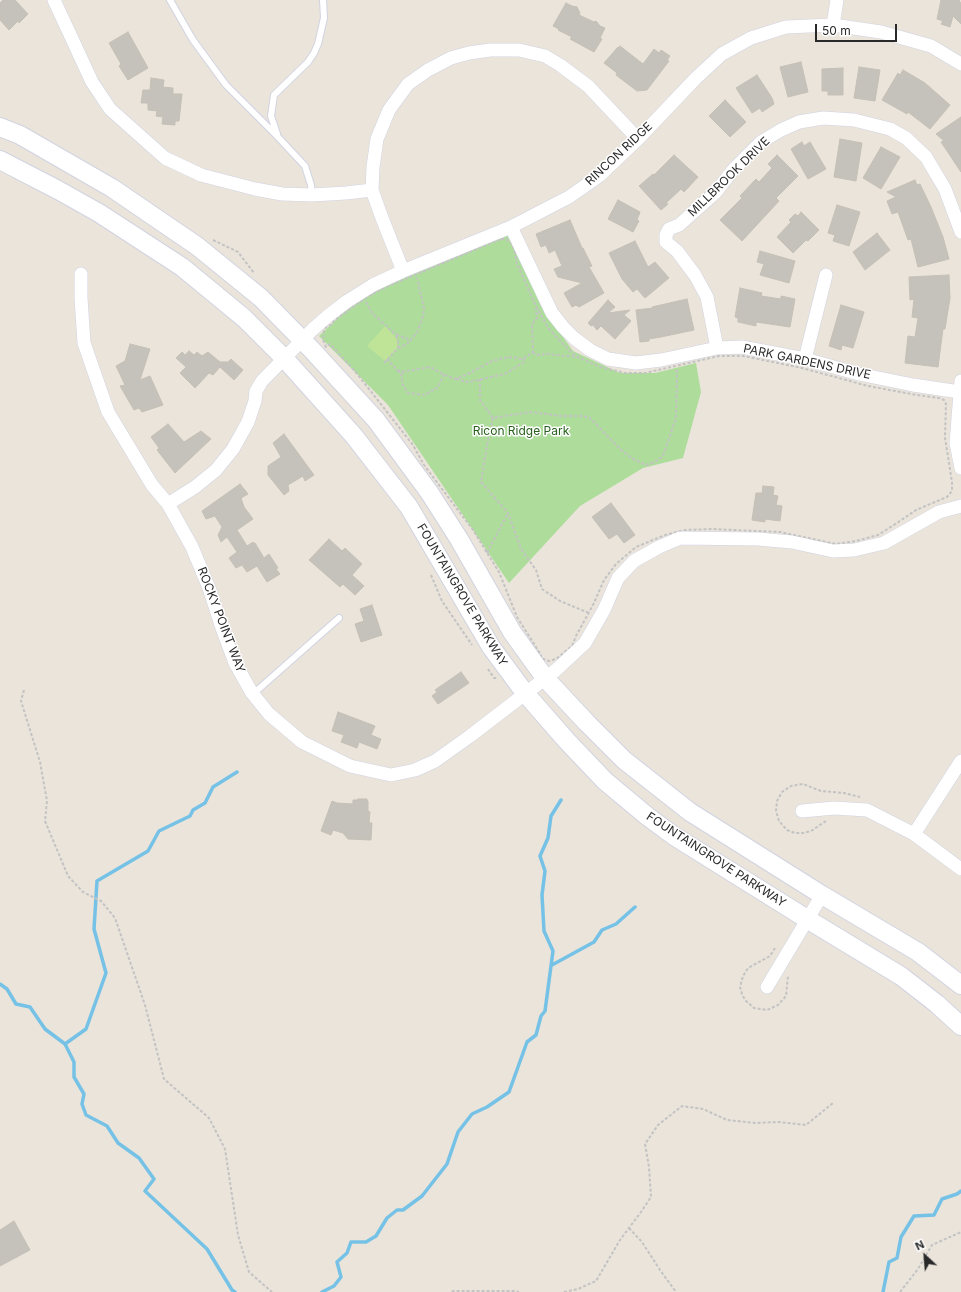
<!DOCTYPE html>
<style>
body{margin:0}
#map{position:relative;width:961px;height:1292px;overflow:hidden;background:#eae4db;font-family:Inter,sans-serif}
canvas{display:block}
.north{position:absolute;left:905px;top:1236px;width:40px;height:40px;-webkit-text-stroke:3px #fff;paint-order:stroke;rotate:334deg;font-size:11px;font-weight:700;line-height:16px;text-align:center;color:#292929}
.north::after{content:'';display:block;margin:auto;width:14px;height:18px;background:#292929;clip-path:polygon(50% 0,100% 100%,50% 72%,0 100%)}
.scale{position:absolute;left:815px;top:24px;width:82px;height:18px;box-sizing:border-box;border:2px solid #292929;border-top:0;padding-left:5px;font-size:12px;line-height:14px;white-space:nowrap;color:#292929;-webkit-text-stroke:3px #fff;paint-order:stroke}
</style>
<div id="map">
<canvas width="961" height="1292"></canvas>
<div class="north">N</div>
<div class="scale">50 m</div>
</div>
<script>
const g = document.querySelector('canvas').getContext('2d');
g.lineJoin = 'round';
function fillPath(path, color) { g.fillStyle = color; g.fill(path, 'evenodd'); }
const shape = rows => new Path2D(rows.map(r => 'M' + r).join(''));
function stroke(path, color, width, dash) { g.strokeStyle = color; g.lineWidth = width; g.lineCap = dash ? 'butt' : 'round'; g.setLineDash(dash || []); g.stroke(path); }
function write(font, color, halo, rows, align = 'center') {
  g.font = font + ' Inter,sans-serif'; g.lineWidth = 3; g.setLineDash([]); g.textBaseline = 'middle'; g.strokeStyle = halo; g.fillStyle = color; for (const [text, x, y, turn = 0] of rows) {
    g.save(); g.translate(x, y); g.rotate((+turn || 0) * Math.PI / 180); g.textAlign = isNaN(turn) ? turn : align; if (halo) g.strokeText(text, 0, 0); g.fillText(text, 0, 0); g.restore();
  }
}
fillPath(shape([
 [509,234,541,306,573,351,620,373,655,373,696,363,701,392,683,458,643,468,580,506,509,583,388,405,319,336,343,313,374,291]
]), '#aedd9b');
fillPath(shape([
 [385,326,397,339,397,349,385,361,367,346]
]), '#bfe497');
stroke(shape([
 [552,965,594,942,602,930,616,924,635,907],
 [0,984,7,989,16,1004,30,1007,45,1029,65,1044],
 [235,1292,232,1290,207,1249,145,1191,154,1179,139,1158,118,1143,107,1126,86,1115,82,1104,84,1094,74,1077,74,1062,65,1044,86,1029,106,973,94,929,97,881,148,851,159,831,190,816,193,810,205,803,213,787,237,772],
 [322,1292,334,1286,341,1277,337,1262,347,1253,351,1242,366,1242,376,1236,387,1218,397,1210,403,1210,422,1196,447,1164,458,1132,472,1114,487,1107,509,1092,527,1042,536,1035,541,1016,545,1011,553,951,544,931,542,895,545,871,540,856,548,838,551,816,561,800],
 [883,1292,889,1262,897,1258,901,1237,914,1216,934,1215,942,1199,957,1194,961,1191]
]), '#75c2e6', 3.5);
const building = shape([
 [3,0,15,0,28,14,19,23,18,21,9,30,0,20,0,3,3,0],
 [941,0,959,0,961,4,961,24,953,16,950,27,941,24,943,21,937,19,941,0],
 [566,3,572,6,577,7,580,13,579,15,594,22,596,21,600,26,605,28,600,38,602,39,594,52,570,39,572,37,558,30,559,29,553,26,566,3],
 [128,32,148,68,128,80,119,66,121,64,109,43,128,32],
 [620,46,643,64,654,49,659,53,661,50,670,56,667,60,669,61,647,90,637,91,616,75,617,73,604,63,618,47,619,48,620,46],
 [801,62,808,92,788,97,780,67,801,62],
 [859,67,880,70,875,101,854,98,859,67],
 [843,68,843,95,828,95,828,91,822,91,822,69,843,68],
 [903,70,925,83,950,105,930,129,908,112,907,114,882,100,898,73,900,75,903,70],
 [757,75,772,98,774,104,762,112,760,108,752,113,736,88,757,75],
 [151,78,164,80,163,87,173,88,173,94,182,94,179,121,175,121,175,125,162,124,163,117,156,116,157,111,148,110,148,103,141,103,143,90,150,90,151,78],
 [725,100,746,122,730,137,709,116,725,100],
 [961,117,961,172,941,142,944,141,936,134,961,117],
 [840,139,862,143,856,181,834,177,840,139],
 [802,142,804,146,810,142,826,169,808,179,791,149,802,142],
 [881,147,900,157,881,189,863,178,881,147],
 [674,155,698,177,684,192,681,189,666,203,668,204,661,210,639,186,653,174,654,175,674,155],
 [777,155,798,176,776,198,779,201,742,241,720,220,742,198,740,196,756,179,759,182,772,168,768,164,777,155],
 [915,180,917,185,920,184,931,207,943,237,949,259,918,267,911,239,908,240,898,212,892,214,887,201,896,197,887,192,915,180],
 [618,200,640,212,637,220,639,221,633,232,608,219,618,200],
 [837,205,860,212,849,246,833,241,835,235,828,233,837,205],
 [801,212,819,230,808,241,806,240,793,253,777,237,791,222,789,220,795,214,798,216,801,212],
 [570,220,582,248,583,248,592,266,589,267,604,293,579,307,576,305,572,307,564,293,582,283,558,277,554,269,562,266,555,250,549,253,546,245,541,247,536,234,570,220],
 [877,233,890,250,865,270,853,252,877,233],
 [635,241,648,267,655,262,669,278,645,298,637,289,633,292,622,279,609,253,635,241],
 [760,251,795,261,789,283,760,275,764,264,757,262,760,251],
 [949,275,950,298,945,329,943,329,938,367,905,363,908,336,915,337,918,318,912,317,914,299,910,300,909,277,949,275],
 [740,288,762,293,761,296,781,299,781,296,795,299,790,327,756,322,756,326,738,322,738,318,735,317,740,288],
 [687,299,694,330,661,337,649,339,649,341,640,342,636,310,653,308,652,307,687,299],
 [608,300,615,307,608,313,630,310,624,315,631,321,615,339,601,326,597,330,593,325,591,326,588,323,608,300],
 [841,305,864,312,853,348,842,345,841,350,829,346,841,305],
 [130,344,150,349,140,380,150,376,163,405,142,412,139,408,134,410,120,386,125,385,116,366,125,361,130,344],
 [189,351,194,355,197,352,202,356,208,352,220,362,228,362,231,359,243,370,234,380,220,367,213,375,209,373,195,388,180,373,186,367,176,358,182,352,185,355,189,351],
 [168,424,184,442,201,431,211,439,175,473,157,450,159,448,151,437,168,424],
 [284,434,314,475,305,481,303,476,288,485,289,491,284,495,268,475,268,466,281,457,273,443,284,434],
 [240,484,248,494,241,498,244,507,253,519,237,530,247,546,253,542,253,543,255,543,264,558,269,554,278,568,276,569,280,574,267,582,257,566,247,572,242,565,236,568,229,558,237,552,227,537,221,542,218,535,222,527,215,516,206,519,202,511,240,484],
 [763,486,774,487,773,495,778,496,776,505,782,506,780,521,765,519,765,522,752,520,756,493,762,493,763,486],
 [611,503,635,535,624,543,617,534,609,539,592,517,611,503],
 [329,539,342,551,345,548,362,564,352,575,364,586,355,595,343,584,340,587,309,560,329,539],
 [372,605,382,635,361,642,355,624,364,621,360,609,372,605],
 [461,672,469,683,438,704,432,696,437,692,435,690,461,672],
 [338,712,375,726,371,735,381,739,377,749,359,742,357,748,341,742,344,735,332,731,338,712],
 [358,799,367,799,367,801,368,801,368,811,370,812,369,823,372,823,371,840,348,839,343,833,333,830,331,835,321,831,332,801,337,803,353,804,353,800,358,800,358,799],
 [14,1221,30,1250,0,1266,0,1230,14,1221]
]);
fillPath(building, '#c5c1bb');
stroke(building, '#c5c0b5', 1);
const lane = shape([
 [170,0,193,40,226,85,277,136,305,166,311,185,312,195],
 [277,134,271,116,274,95,308,62,314,53,318,44,324,18,323,0],
 [253,694,339,618]
]);
const street = shape([
 [54,0,92,82,110,109,165,158,201,175,255,189,282,194,312,195,346,193,372,190],
 [833,25,837,0],
 [511,227,552,313,563,327,574,338,590,350,608,359,636,363,661,360,717,348,742,347,805,359,859,374,913,385,960,392],
 [403,271,382,218,372,190,373,167,377,139,389,110,408,84,428,70,451,58,469,53,490,50,519,50,545,56,560,65,588,86,638,139],
 [81,274,81,298,84,343,108,412,152,485,168,504,192,547,209,588,222,628,235,663,252,693,269,714,302,742,350,766,391,775,415,770,435,761,470,736,556,670,585,643,604,610,618,578,634,561,659,547,680,538,758,539,792,542,833,551,854,550,884,543,939,512,961,506],
 [717,348,707,297,695,275,677,251,666,242,666,235,669,229,679,225,715,193,733,170,761,142,781,130,799,122,823,118,854,120,890,129,906,138,926,157,945,189,961,232],
 [805,359,826,275],
 [961,381,956,443,961,468],
 [168,504,195,487,216,470,233,449,248,422,255,401,256,391,262,381,313,329,329,315,346,302,373,285,403,271,511,227,569,197,599,176,638,139,696,78,722,54,751,38,786,27,833,25,881,32,931,46,961,64],
 [802,811,834,808,867,810,914,834,961,869],
 [914,834,961,761],
 [767,987,822,895]
]);
const secondary = shape([
 [0,127,20,135,112,188,197,246,261,298,312,350,376,420,429,492,459,539,512,632,545,678,586,722,624,760,690,812,822,895,918,952,961,985],
 [0,160,58,190,99,213,182,267,244,318,284,358,354,436,409,507,491,647,525,693,566,740,605,781,647,816,674,836,807,919,901,976,937,1004,961,1026]
]);
stroke(lane, '#d1d3e1', 8);
stroke(street, '#d1d3e1', 14);
stroke(secondary, '#d1d3e1', 20);
stroke(shape([
 [501,239,506,239,511,243,514,249,517,264,536,306,548,328,570,351,578,357,600,367,625,373,645,373,719,356,743,356,802,368,868,386,917,395,939,398,944,400,946,404,945,438,952,482,952,491,947,497,916,510,897,523,878,535,856,541,836,544,780,532,712,529,685,530,665,535,636,547,616,564,604,580,594,603,576,636,572,646,556,659,549,661,541,658,541,655,517,617,499,572,473,530,424,465,413,445,354,370,330,344,326,347,323,340,324,330,327,326,331,325,335,320,364,299,386,287,501,239],
 [213,240,238,252,254,273],
 [366,302,372,313,395,334,411,340,418,331,423,316,424,308,417,278],
 [398,348,405,345,411,340],
 [533,352,536,355,548,354,576,357],
 [387,359,396,369,402,372,430,367,445,375,455,379,468,374,490,362,503,358,513,357,521,359,524,358,533,352,532,324,537,318,536,308],
 [384,363,398,348,398,342,396,335],
 [397,371,401,373,403,385,408,393,425,395,438,387,444,375],
 [456,379,468,382,505,374,524,362,524,358],
 [480,379,480,400,493,418,530,412,562,416,583,416,590,418,620,449,633,459,646,465,655,462,663,456,676,418,677,372,676,369],
 [493,418,487,445,481,482,508,513,521,549,536,570,542,589,560,601,589,613],
 [487,553,508,513],
 [431,575,442,601,472,645],
 [488,669,494,678,497,678],
 [24,690,21,701,40,762,47,801,45,821,68,876,83,892,101,901,115,918,145,1005,164,1079,209,1118,225,1149,238,1235,249,1272,272,1292],
 [826,821,811,831,803,833,795,833,787,830,779,821,776,811,777,801,782,792,791,786,803,784,821,791,844,793,860,797],
 [775,948,770,956,748,968,743,976,740,987,742,994,745,1000,754,1008,767,1010,778,1005,786,996,788,976],
 [629,1228,642,1242,660,1270,676,1292],
 [452,1292,453,1291,513,1291,519,1292],
 [564,1292,578,1289,596,1281,620,1240,641,1212,651,1197,649,1167,645,1144,658,1125,682,1106,703,1109,727,1120,756,1123,779,1122,806,1125,833,1103],
 [900,1292,918,1269,932,1245,961,1232]
]), '#c3c3c3', 2, [3, 2]);
stroke(lane, '#fff', 6);
stroke(street, '#fff', 13);
stroke(secondary, '#fff', 18);
write('12px', '#292929', '#fff', [
 ["RINCON RIDGE",619,154,-43],
 ["MILLBROOK DRIVE",729,177,-44],
 ["PARK GARDENS DRIVE",807,362,12],
 ["FOUNTAINGROVE PARKWAY",462,595,59],
 ["ROCKY POINT WAY",221,620,69],
 ["FOUNTAINGROVE PARKWAY",716,860,33]
]);
write('12px', '#29601e', '#fff', [
 ["Ricon Ridge Park",521,431]
]);
</script>
